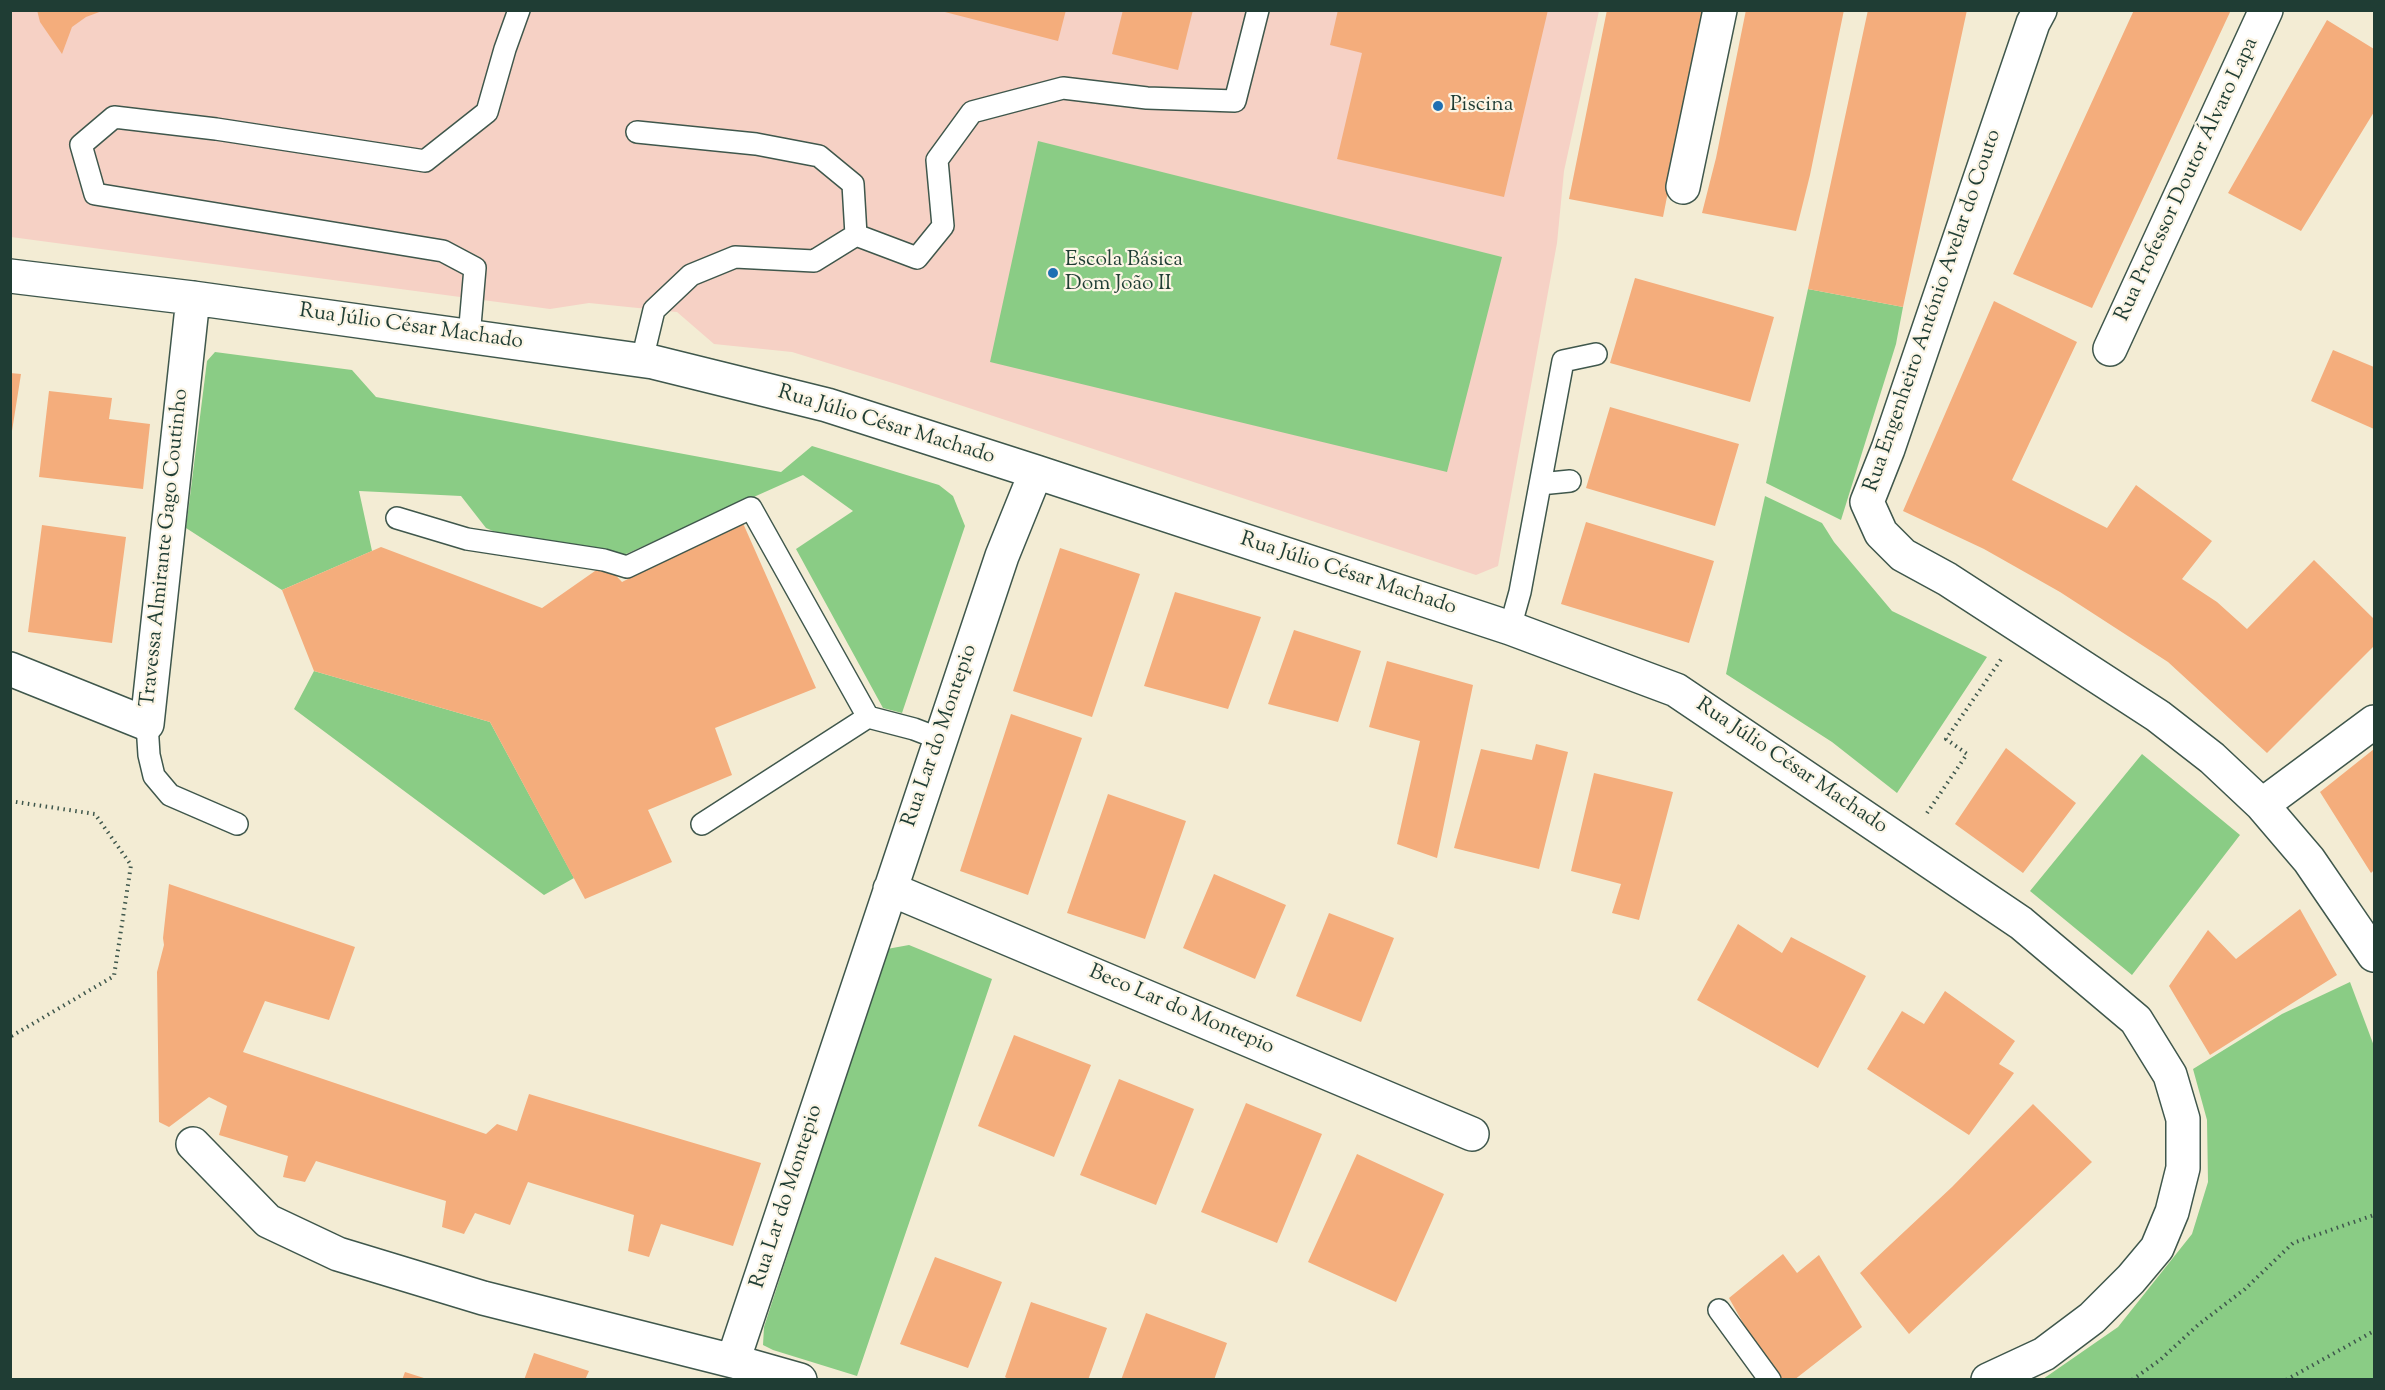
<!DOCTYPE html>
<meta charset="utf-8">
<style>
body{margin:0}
#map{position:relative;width:2385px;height:1390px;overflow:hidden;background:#f3ecd4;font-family:"Sorts Mill Goudy",serif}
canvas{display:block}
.frame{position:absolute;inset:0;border:12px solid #1f3d34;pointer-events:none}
</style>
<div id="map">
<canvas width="2385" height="1390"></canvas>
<div class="frame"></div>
</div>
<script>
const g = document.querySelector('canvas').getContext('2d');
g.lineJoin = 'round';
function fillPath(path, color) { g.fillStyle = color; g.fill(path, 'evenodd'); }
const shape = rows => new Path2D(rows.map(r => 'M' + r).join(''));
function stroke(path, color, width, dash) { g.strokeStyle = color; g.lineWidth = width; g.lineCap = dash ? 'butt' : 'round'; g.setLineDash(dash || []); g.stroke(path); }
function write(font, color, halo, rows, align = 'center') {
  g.font = font + ' "Sorts Mill Goudy",serif'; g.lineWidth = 4.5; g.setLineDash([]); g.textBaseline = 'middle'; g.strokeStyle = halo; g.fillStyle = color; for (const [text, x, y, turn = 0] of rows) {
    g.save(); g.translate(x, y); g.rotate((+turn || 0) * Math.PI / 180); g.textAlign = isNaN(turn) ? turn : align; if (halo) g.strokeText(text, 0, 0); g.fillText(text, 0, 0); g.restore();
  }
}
fillPath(shape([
 [11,11,1599,11,1564,171,1557,243,1498,566,1476,575,896,384,792,352,714,344,677,312,589,303,550,309,11,237]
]), '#f6d1c5');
fillPath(shape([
 [1038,141,1502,257,1447,472,990,362],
 [1808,289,1903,307,1896,344,1841,520,1766,483],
 [215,352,352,370,376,397,781,472,812,446,939,485,953,496,965,526,902,713,883,708,796,549,853,511,803,475,617,558,512,539,486,528,461,496,359,491,372,551,282,590,186,528,207,361],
 [1765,496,1822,523,1834,542,1892,611,1987,657,1897,793,1832,742,1726,674],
 [314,671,490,722,574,878,544,895,294,709],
 [2142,754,2240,835,2132,975,2030,891],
 [909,945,992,979,857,1376,773,1350,763,1345,764,1327,887,949],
 [2350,982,2374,1046,2374,1379,2043,1379,2118,1327,2192,1234,2208,1182,2207,1120,2193,1069,2282,1014]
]), '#8acc85');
fillPath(shape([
 [37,10,102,10,102,11,86,17,72,27,62,54,40,22],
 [937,10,1066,10,1058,41],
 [1123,10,1193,10,1178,70,1112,54],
 [1338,10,1548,10,1504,197,1337,159,1362,53,1330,45],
 [1607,10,1704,10,1663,217,1569,199],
 [1746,10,1844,10,1810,175,1796,231,1702,213,1716,158],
 [1868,10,1967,10,1903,307,1808,289],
 [2134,10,2231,10,2092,308,2013,274],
 [2327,20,2374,49,2374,112,2301,231,2228,193],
 [1635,278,1774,317,1750,402,1610,363],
 [1994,301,2077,342,2012,480,2107,528,2136,485,2212,541,2182,579,2217,602,2247,629,2314,560,2374,619,2374,646,2267,753,2168,662,2060,592,1984,549,1903,511],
 [2333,350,2374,367,2374,429,2311,401],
 [10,373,21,374,12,431,10,431],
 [49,391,112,398,109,419,150,424,143,489,39,477],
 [1610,407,1739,444,1715,526,1586,488],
 [742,521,816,688,715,728,732,775,648,810,672,862,585,899,490,722,314,671,282,590,381,547,542,608,605,564,622,582],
 [1586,522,1714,561,1689,643,1561,604],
 [42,525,126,537,112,643,28,632],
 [1060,548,1140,574,1092,717,1013,691],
 [1175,592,1261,617,1228,709,1144,686],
 [1294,630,1361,651,1338,722,1268,704],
 [1387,661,1473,685,1437,858,1397,844,1420,741,1369,727],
 [1011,714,1082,738,1028,895,960,871],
 [1536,744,1568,752,1539,869,1454,848,1481,749,1532,760],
 [2006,748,2076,803,2023,873,1955,824],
 [2374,749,2374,870,2371,873,2320,792],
 [1594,773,1673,792,1639,920,1612,913,1621,884,1571,871],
 [1108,794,1186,821,1145,939,1067,913],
 [1214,874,1286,905,1255,979,1183,948],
 [169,884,355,947,329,1020,265,1001,243,1052,486,1134,497,1124,517,1131,529,1094,761,1163,733,1246,661,1224,649,1257,628,1251,634,1215,528,1182,510,1225,475,1213,464,1234,442,1227,446,1201,316,1161,305,1182,283,1177,288,1156,219,1135,227,1106,209,1097,169,1127,159,1122,157,972,164,945,163,938],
 [2300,909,2337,975,2210,1055,2169,986,2208,930,2236,959],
 [1329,913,1394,938,1361,1022,1296,996],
 [1738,924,1782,953,1791,937,1866,976,1818,1068,1697,1000],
 [1945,991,2015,1041,1999,1064,2014,1073,1969,1135,1867,1069,1902,1011,1924,1024],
 [1014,1035,1091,1065,1054,1157,978,1126],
 [1119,1079,1194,1109,1156,1205,1080,1175],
 [1246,1103,1322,1134,1277,1243,1201,1212],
 [2033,1104,2092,1162,1909,1334,1860,1273,1952,1187],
 [1357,1154,1444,1194,1396,1302,1308,1262],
 [1783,1254,1797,1273,1819,1255,1862,1327,1794,1380,1775,1380,1729,1298],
 [935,1257,1002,1282,968,1368,900,1344],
 [1031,1302,1107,1328,1088,1380,1010,1380,1005,1377],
 [1146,1313,1227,1343,1214,1380,1121,1380],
 [534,1353,589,1371,585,1380,524,1380],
 [405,1372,427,1379,426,1380,402,1380]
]), '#f4ad7c');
const lane = shape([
 [637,132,756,144,819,156,853,184,856,235,814,261,735,257,691,275,654,310,642,360],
 [856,235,917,258,943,226,937,160,972,112,1063,88,1147,98,1235,101,1258,10],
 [469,337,475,268,443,251,95,194,81,145,114,117,216,129,425,161,487,112,505,49,519,10],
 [1540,484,1570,481],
 [397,518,467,539,604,560,627,567,751,508,868,717],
 [1510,628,1520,592,1563,361,1596,354],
 [147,724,149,755,154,776,170,795,237,824],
 [702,824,868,717,914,729,940,739],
 [1719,1310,1770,1380]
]);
const street = shape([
 [2040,10,2033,23,1888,449,1867,502,1881,533,1903,555,1947,579,2158,716,2212,758,2262,805,2309,860,2374,955],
 [1683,187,1720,10],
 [10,276,193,298,653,362,827,405,1036,472,1510,628,1676,690,2021,923,2136,1020,2170,1075,2183,1119,2183,1168,2172,1212,2157,1248,2131,1279,2092,1318,2044,1354,1988,1380],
 [2110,349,2266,10],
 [10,669,147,724,193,298],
 [2262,805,2374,722],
 [890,889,1472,1134],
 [193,1144,268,1221,338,1254,483,1298,733,1361,1002,556,1036,472],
 [733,1361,800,1380]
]);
stroke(lane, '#3f574c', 24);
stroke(street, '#3f574c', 36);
stroke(shape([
 [10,801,95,814,131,865,114,976,10,1037],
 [1927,813,1967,754,1946,739,2002,658],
 [2132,1380,2160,1360,2198,1325,2245,1289,2293,1243,2374,1215],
 [2286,1380,2374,1331]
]), '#3f574c', 4, [1.5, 4.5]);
stroke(lane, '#fff', 21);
stroke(street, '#fff', 33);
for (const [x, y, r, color] of [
 [1438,106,6,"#1f6fb2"],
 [1053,273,6,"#1f6fb2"]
]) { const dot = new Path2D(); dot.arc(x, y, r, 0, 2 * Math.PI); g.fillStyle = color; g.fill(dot); stroke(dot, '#fcf5e5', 2); }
write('21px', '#1f3d34', '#fcf5e5', [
 ["Piscina",1450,106],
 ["Escola Básica",1065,261],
 ["Dom João II",1065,285]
], 'left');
write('21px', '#1f3d34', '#fcf5e5', [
 ["Rua Professor Doutor Álvaro Lapa",2188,180,-65],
 ["Rua Engenheiro António Avelar do Couto",1934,311,-71],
 ["Rua Júlio César Machado",411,328,8],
 ["Rua Júlio César Machado",886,426,17],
 ["Travessa Almirante Gago Coutinho",166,548,-84],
 ["Rua Júlio César Machado",1348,575,18],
 ["Rua Lar do Montepio",941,736,-71],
 ["Rua Júlio César Machado",1791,767,34],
 ["Beco Lar do Montepio",1181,1011,23],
 ["Rua Lar do Montepio",788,1197,-72]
]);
</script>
